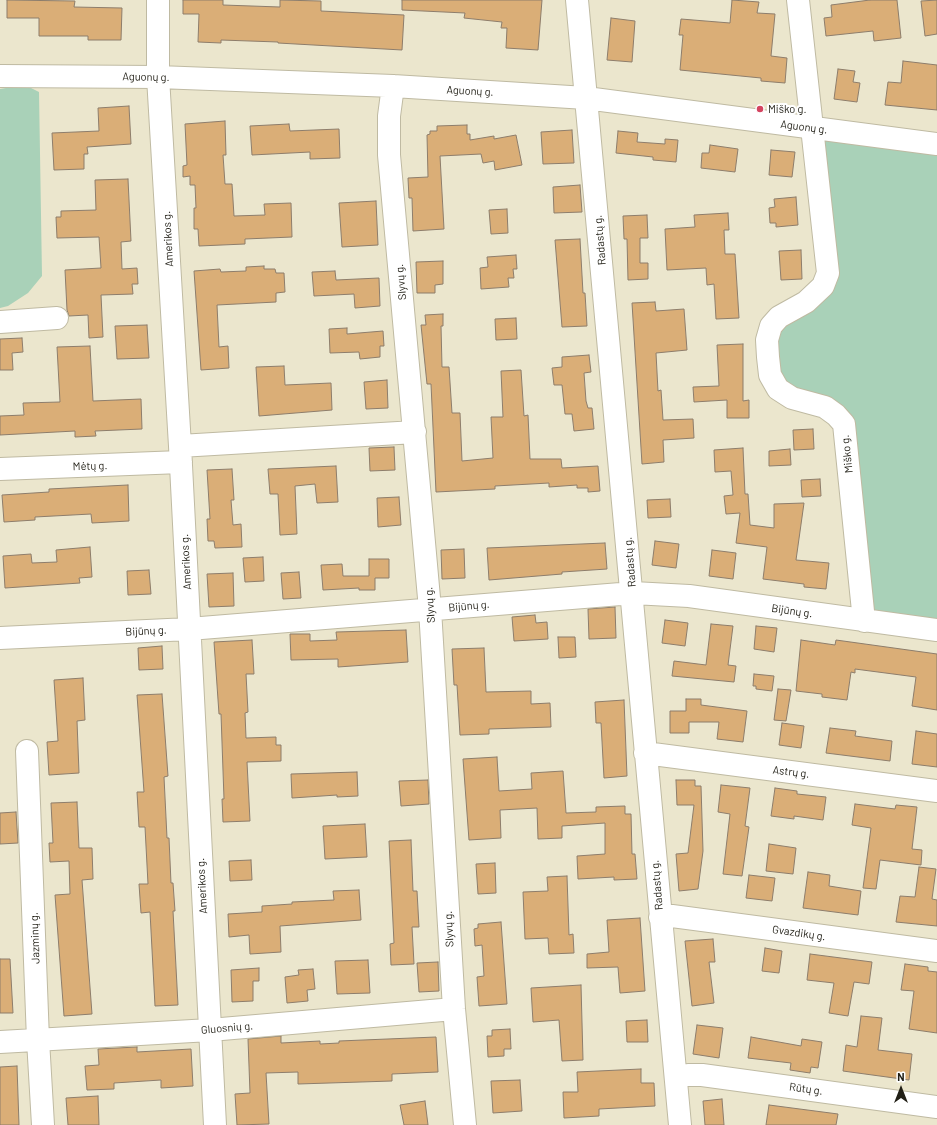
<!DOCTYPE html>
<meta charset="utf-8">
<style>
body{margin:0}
#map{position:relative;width:937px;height:1125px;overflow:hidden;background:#ebe6cd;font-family:Barlow,sans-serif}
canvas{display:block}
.north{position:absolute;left:881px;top:1069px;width:40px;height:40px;-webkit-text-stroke:3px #fff;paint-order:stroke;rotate:0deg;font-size:11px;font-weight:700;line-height:16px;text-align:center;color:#211f16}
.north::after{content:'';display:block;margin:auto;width:14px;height:18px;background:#211f16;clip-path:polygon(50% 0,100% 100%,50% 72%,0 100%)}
</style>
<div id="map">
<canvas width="937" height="1125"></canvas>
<div class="north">N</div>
</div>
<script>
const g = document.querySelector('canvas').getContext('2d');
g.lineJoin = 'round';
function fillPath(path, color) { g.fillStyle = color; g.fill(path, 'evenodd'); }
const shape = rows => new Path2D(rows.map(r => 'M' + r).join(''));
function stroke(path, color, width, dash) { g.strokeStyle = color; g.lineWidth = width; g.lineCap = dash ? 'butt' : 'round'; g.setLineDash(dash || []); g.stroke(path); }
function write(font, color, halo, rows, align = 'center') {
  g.font = font + ' Barlow,sans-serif'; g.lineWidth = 4; g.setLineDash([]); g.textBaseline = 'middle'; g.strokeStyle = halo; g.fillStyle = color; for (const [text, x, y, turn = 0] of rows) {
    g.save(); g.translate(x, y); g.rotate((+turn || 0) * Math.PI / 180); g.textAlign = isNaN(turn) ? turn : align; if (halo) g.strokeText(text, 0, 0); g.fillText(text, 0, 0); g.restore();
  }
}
fillPath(shape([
 [12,87,29,87,39,92,42,276,28,293,8,306,0,308,0,89],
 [821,135,937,152,937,623,870,615,849,414,791,391,781,381,775,358,778,326,827,290]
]), '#a9d1b8');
const building = shape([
 [7,0,75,1,74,7,122,8,121,40,88,40,88,36,39,36,39,18,7,18,7,0],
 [183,0,223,0,223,5,280,7,280,0,321,1,321,11,404,15,402,50,278,43,278,42,221,40,221,43,198,42,199,14,183,14,183,0],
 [402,0,542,0,538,50,506,48,507,28,501,28,502,22,464,18,465,13,402,10,402,0],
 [732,0,759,2,757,13,775,14,771,56,787,58,785,83,761,81,761,78,680,70,683,35,679,35,681,19,730,23,732,0],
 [870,0,897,0,901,38,874,41,873,31,826,36,824,18,832,17,831,5,870,0],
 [937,0,937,34,925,36,921,1,937,0],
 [611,18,635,21,632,62,607,60,611,18],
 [903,61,937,65,937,110,885,105,888,82,901,83,903,61],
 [838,69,855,71,853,82,860,83,857,102,834,99,838,69],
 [129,106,131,144,87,147,88,154,84,154,84,169,54,170,52,133,99,131,98,108,129,106],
 [225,121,226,155,223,155,225,184,232,184,234,216,265,215,264,204,291,203,292,237,245,239,245,244,199,246,198,229,194,229,194,208,196,208,195,185,190,185,190,176,183,177,183,166,187,165,185,124,225,121],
 [289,124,290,131,339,129,340,158,310,159,310,152,252,155,250,126,289,124],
 [467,125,467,134,470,134,470,140,494,136,494,139,516,135,522,165,495,170,494,161,483,163,481,154,440,156,444,229,413,231,412,198,409,198,408,178,428,177,427,135,430,134,430,131,437,131,437,126,467,125],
 [572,130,574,163,543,164,541,132,572,130],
 [618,131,638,133,637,142,665,144,665,139,678,140,676,162,653,160,653,157,616,153,618,131],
 [710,145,738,149,735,172,701,168,702,153,709,153,710,145],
 [771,150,795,152,792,177,769,175,771,150],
 [128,179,131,241,121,242,122,269,137,268,138,284,132,284,133,294,101,295,103,337,89,338,88,315,69,316,67,310,65,270,101,268,99,237,57,238,56,217,61,217,61,211,96,210,95,180,128,179],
 [580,185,582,212,554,213,553,187,580,185],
 [796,197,798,225,776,227,776,223,770,223,769,208,775,207,774,199,796,197],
 [376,201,378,245,342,247,339,203,376,201],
 [507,209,508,233,491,234,489,210,507,209],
 [728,213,729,230,724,230,725,254,735,254,739,318,716,319,714,284,707,285,706,268,667,270,665,229,695,227,694,215,728,213],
 [647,215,648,238,640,238,640,263,648,263,648,279,628,280,627,239,624,239,623,216,647,215],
 [580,239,583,293,585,293,587,326,562,327,555,240,580,239],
 [801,250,802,279,781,280,779,251,801,250],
 [516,255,517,269,513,269,514,278,508,278,509,287,481,289,480,268,488,267,487,257,516,255],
 [443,261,443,284,435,285,435,293,417,293,416,262,443,261],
 [264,266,264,269,275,269,276,273,284,273,285,292,276,293,276,302,217,305,219,347,228,346,229,368,201,370,194,271,220,269,221,272,246,271,246,267,264,266],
 [335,271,336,280,379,278,380,306,355,308,354,294,314,296,312,272,335,271],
 [655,302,656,311,684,309,687,350,656,353,658,391,661,390,663,420,693,419,694,438,663,440,664,462,642,464,632,303,655,302],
 [443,314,443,326,441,326,442,367,449,367,452,413,460,413,462,461,493,458,491,417,503,417,501,371,521,370,524,416,528,415,530,459,561,459,562,468,598,466,600,491,588,492,588,488,577,488,577,485,549,487,549,483,495,486,495,489,436,492,431,384,427,384,421,325,426,325,425,315,443,314],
 [516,318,517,339,496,340,495,319,516,318],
 [147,325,149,358,117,359,115,326,147,325],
 [347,328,347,334,383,331,384,346,380,346,380,357,360,359,359,352,330,353,329,329,347,328],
 [22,338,23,352,12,353,13,370,0,370,0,339,22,338],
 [743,344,743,401,749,400,749,418,727,418,727,400,694,402,693,387,719,386,717,345,743,344],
 [90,346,93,401,141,399,142,429,95,431,96,436,75,437,75,431,0,435,0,416,24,415,23,403,60,402,57,347,90,346],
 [589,355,591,372,584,373,586,401,588,408,592,408,594,429,574,431,572,414,565,414,562,385,554,385,552,368,562,367,562,357,589,355],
 [284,366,285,385,331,383,332,410,259,416,256,367,284,366],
 [387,380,388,408,366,409,364,382,387,380],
 [813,429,814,449,794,450,793,430,813,429],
 [394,447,395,470,370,471,369,448,394,447],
 [743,448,745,494,748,494,750,525,774,528,774,504,804,503,796,560,829,563,826,589,804,587,804,584,763,579,767,547,736,543,740,513,726,514,724,496,733,495,731,471,715,472,714,450,743,448],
 [790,449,791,465,769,466,769,451,790,449],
 [336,466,338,502,317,503,315,484,295,486,297,534,280,535,278,494,270,494,268,469,336,466],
 [232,469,234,500,231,500,233,525,241,524,242,547,215,548,214,541,208,541,207,519,210,519,207,470,232,469],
 [820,479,821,496,802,497,801,480,820,479],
 [128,485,129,521,92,523,91,514,35,517,35,520,4,522,2,495,49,492,49,489,128,485],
 [399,497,401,525,378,527,377,498,399,497],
 [670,499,671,517,648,518,647,500,670,499],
 [655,541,679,544,676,568,652,565,655,541],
 [605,543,607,569,562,572,562,574,489,580,487,548,605,543],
 [90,547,92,577,79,578,80,583,5,588,3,556,31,554,32,563,57,562,56,550,90,547],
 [464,549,465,578,442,579,441,550,464,549],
 [712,550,736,553,733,579,709,576,712,550],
 [263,557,264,581,245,582,243,558,263,557],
 [369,559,389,559,389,578,375,578,375,590,359,590,359,588,323,590,321,565,342,564,343,576,369,576,369,559],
 [149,570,151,594,128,595,127,571,149,570],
 [299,572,301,598,283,599,281,573,299,572],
 [233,573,234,606,209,607,207,574,233,573],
 [615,607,616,638,589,639,588,609,615,607],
 [535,615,536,623,547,622,548,639,514,641,512,617,535,615],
 [665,620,688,623,685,646,662,643,665,620],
 [711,624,733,626,728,665,736,666,734,682,672,676,674,661,706,665,711,624],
 [756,626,777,628,774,652,754,649,756,626],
 [406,630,408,662,338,667,338,659,291,660,290,634,310,634,310,641,337,640,336,632,406,630],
 [558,637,575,637,576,657,559,658,558,637],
 [252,640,254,674,246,674,248,712,245,713,246,738,276,737,276,745,281,745,281,761,247,762,250,821,223,822,222,799,224,799,221,714,219,714,214,642,252,640],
 [801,640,835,645,836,640,937,654,937,710,912,706,916,677,855,669,855,673,851,672,847,700,822,697,822,694,796,691,801,640],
 [162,646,163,669,139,670,138,648,162,646],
 [484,648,486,692,531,691,531,704,550,703,551,727,489,729,489,734,460,735,457,685,454,685,452,649,484,648],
 [754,674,774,676,772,691,756,689,756,686,753,686,754,674],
 [83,678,85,720,77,721,79,773,49,775,47,742,58,741,54,680,83,678],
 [778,689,791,690,786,721,774,720,778,689],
 [162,694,168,776,164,777,167,838,169,838,171,883,173,883,175,911,173,911,178,1005,155,1006,150,912,141,913,139,884,148,884,145,827,139,827,137,792,144,792,137,695,162,694],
 [686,699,701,699,701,705,747,711,743,742,717,739,719,722,689,722,689,733,670,733,670,711,686,711,686,699],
 [624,700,627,776,604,778,601,723,596,723,595,702,624,700],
 [782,723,804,726,801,748,779,745,782,723],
 [830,728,856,731,855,736,892,741,890,761,826,753,830,728],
 [916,731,937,734,937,767,912,764,916,731],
 [497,757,499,791,532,789,531,773,563,771,566,813,596,812,596,807,625,806,625,814,631,814,632,854,635,854,637,879,614,880,614,877,578,879,577,856,605,854,605,823,562,826,562,838,538,839,537,808,500,810,501,838,469,840,463,759,497,757],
 [357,772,358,796,337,797,337,795,292,798,291,774,357,772],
 [428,780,429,804,401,806,399,781,428,780],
 [676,780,695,780,695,786,701,786,703,851,698,889,679,891,676,854,688,853,694,805,677,805,676,780],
 [721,785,750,788,745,826,749,827,742,876,723,874,730,814,718,812,721,785],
 [775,788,797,791,797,794,826,797,823,820,794,816,794,819,771,816,775,788],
 [77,802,79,848,92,848,93,879,82,880,92,1014,64,1016,55,895,70,894,69,861,50,862,49,843,53,843,51,803,77,802],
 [855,804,895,809,896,805,917,807,912,849,922,850,921,865,880,860,876,889,863,888,871,828,852,825,855,804],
 [16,812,18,843,0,844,0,813,16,812],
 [365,824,367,857,325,859,323,826,365,824],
 [411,840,413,891,417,891,419,927,412,927,414,964,391,965,390,944,394,943,389,841,411,840],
 [769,844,796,848,793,874,766,871,769,844],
 [251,860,252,880,230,881,229,861,251,860],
 [495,863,496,893,478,894,476,864,495,863],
 [919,867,936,869,932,899,937,900,937,926,896,922,900,896,915,897,919,867],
 [808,872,830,875,829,886,861,891,858,915,803,908,808,872],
 [749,875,775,878,772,901,746,898,749,875],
 [567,876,569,935,573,934,574,953,549,954,548,938,525,939,523,892,548,891,547,877,567,876],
 [359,890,361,920,280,926,281,952,250,954,249,935,229,937,228,914,262,912,262,906,292,904,292,902,334,900,333,891,359,890],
 [640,918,645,991,620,993,618,967,587,968,587,954,609,952,607,920,640,918],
 [501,922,507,1004,479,1006,477,977,484,976,482,945,475,946,474,929,478,928,478,924,501,922],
 [713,939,715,962,709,962,714,1003,692,1006,685,941,713,939],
 [765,948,782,951,779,973,762,971,765,948],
 [810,954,872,962,869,984,854,982,848,1016,829,1013,834,983,807,980,810,954],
 [0,959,10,959,13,1013,0,1013,0,959],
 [368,960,370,993,337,994,335,961,368,960],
 [438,962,439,991,419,992,417,963,438,962],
 [905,964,928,967,928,971,937,972,937,1033,909,1029,914,991,901,990,905,964],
 [259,968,259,981,253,981,253,1001,232,1002,231,970,259,968],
 [313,969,315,989,307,990,308,1001,287,1003,285,977,299,975,298,970,313,969],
 [581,985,583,1060,562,1061,559,1020,533,1022,531,988,581,985],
 [861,1016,882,1018,878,1050,912,1054,909,1080,843,1071,846,1045,857,1047,861,1016],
 [647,1020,648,1042,627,1042,626,1021,647,1020],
 [697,1025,723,1028,719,1058,693,1054,697,1025],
 [510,1029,511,1049,504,1049,504,1056,488,1057,487,1036,492,1036,492,1030,510,1029],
 [281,1036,281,1043,320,1041,320,1044,339,1043,339,1041,436,1037,438,1072,392,1074,392,1081,298,1084,298,1072,266,1073,269,1124,237,1125,235,1094,250,1093,248,1039,281,1036],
 [751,1037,801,1046,802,1039,822,1042,818,1068,811,1067,810,1073,790,1070,791,1063,748,1058,751,1037],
 [137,1047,137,1052,191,1049,193,1086,161,1088,161,1080,114,1083,114,1089,87,1090,85,1066,99,1065,98,1049,137,1047],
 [17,1066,19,1125,0,1125,0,1067,17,1066],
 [641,1069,641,1083,654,1083,655,1106,599,1109,599,1116,564,1118,563,1092,578,1092,577,1072,641,1069],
 [520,1080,522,1111,493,1113,491,1081,520,1080],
 [98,1096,99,1125,68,1125,66,1098,98,1096],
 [722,1099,724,1125,705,1125,703,1101,722,1099],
 [425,1101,428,1125,404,1125,400,1105,425,1101],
 [769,1105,838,1114,836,1125,766,1125,769,1105]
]);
fillPath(building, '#daae77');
stroke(building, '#8d7d6b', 1);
const minor = shape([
 [158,0,158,77,180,446,215,1125],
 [577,0,680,1125],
 [798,0,828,273,823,286,806,302,779,317,771,326,767,340,768,357,770,375,778,389,792,398,825,407,836,415,844,424,864,621],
 [0,76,158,77,393,86,586,98,937,144],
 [393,86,389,116,389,155,430,609,454,1009,465,1125],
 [0,322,57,318],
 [180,446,415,432],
 [0,469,181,462],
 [0,638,189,629,633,593,689,596,937,630],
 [27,751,38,1040,43,1125],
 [645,753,937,791],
 [660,917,672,916,937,951],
 [0,1042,210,1030,454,1009],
 [676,1077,688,1075,702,1075,937,1107]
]);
stroke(minor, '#bfbaa2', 24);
stroke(minor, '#fff', 22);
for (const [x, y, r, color] of [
 [760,109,4,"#d44460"]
]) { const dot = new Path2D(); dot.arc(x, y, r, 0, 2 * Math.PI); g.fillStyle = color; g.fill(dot); stroke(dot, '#fff', 1.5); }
write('11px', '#211f16', '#fff', [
 ["Aguonų g.",146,77,1],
 ["Aguonų g.",470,91,3],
 ["Aguonų g.",804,127,7],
 ["Amerikos g.",168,239,-93],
 ["Radastų g.",600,240,-95],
 ["Slyvų g.",401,282,-95],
 ["Miško g.",847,454,-96],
 ["Mėtų g.",90,466,-2],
 ["Amerikos g.",186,562,-93],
 ["Radastų g.",630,562,-95],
 ["Slyvų g.",430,605,-94],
 ["Bijūnų g.",469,606,-5],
 ["Bijūnų g.",792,611,8],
 ["Bijūnų g.",146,631,-3],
 ["Astrų g.",791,772,7],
 ["Radastų g.",657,885,-95],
 ["Amerikos g.",202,886,-93],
 ["Slyvų g.",449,929,-93],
 ["Gvazdikų g.",799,933,8],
 ["Jazminų g.",35,938,-92],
 ["Gluosnių g.",227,1028,-5],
 ["Rūtų g.",806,1089,8]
]);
write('11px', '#211f16', '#fff', [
 ["Miško g.",768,109]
], 'left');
</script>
